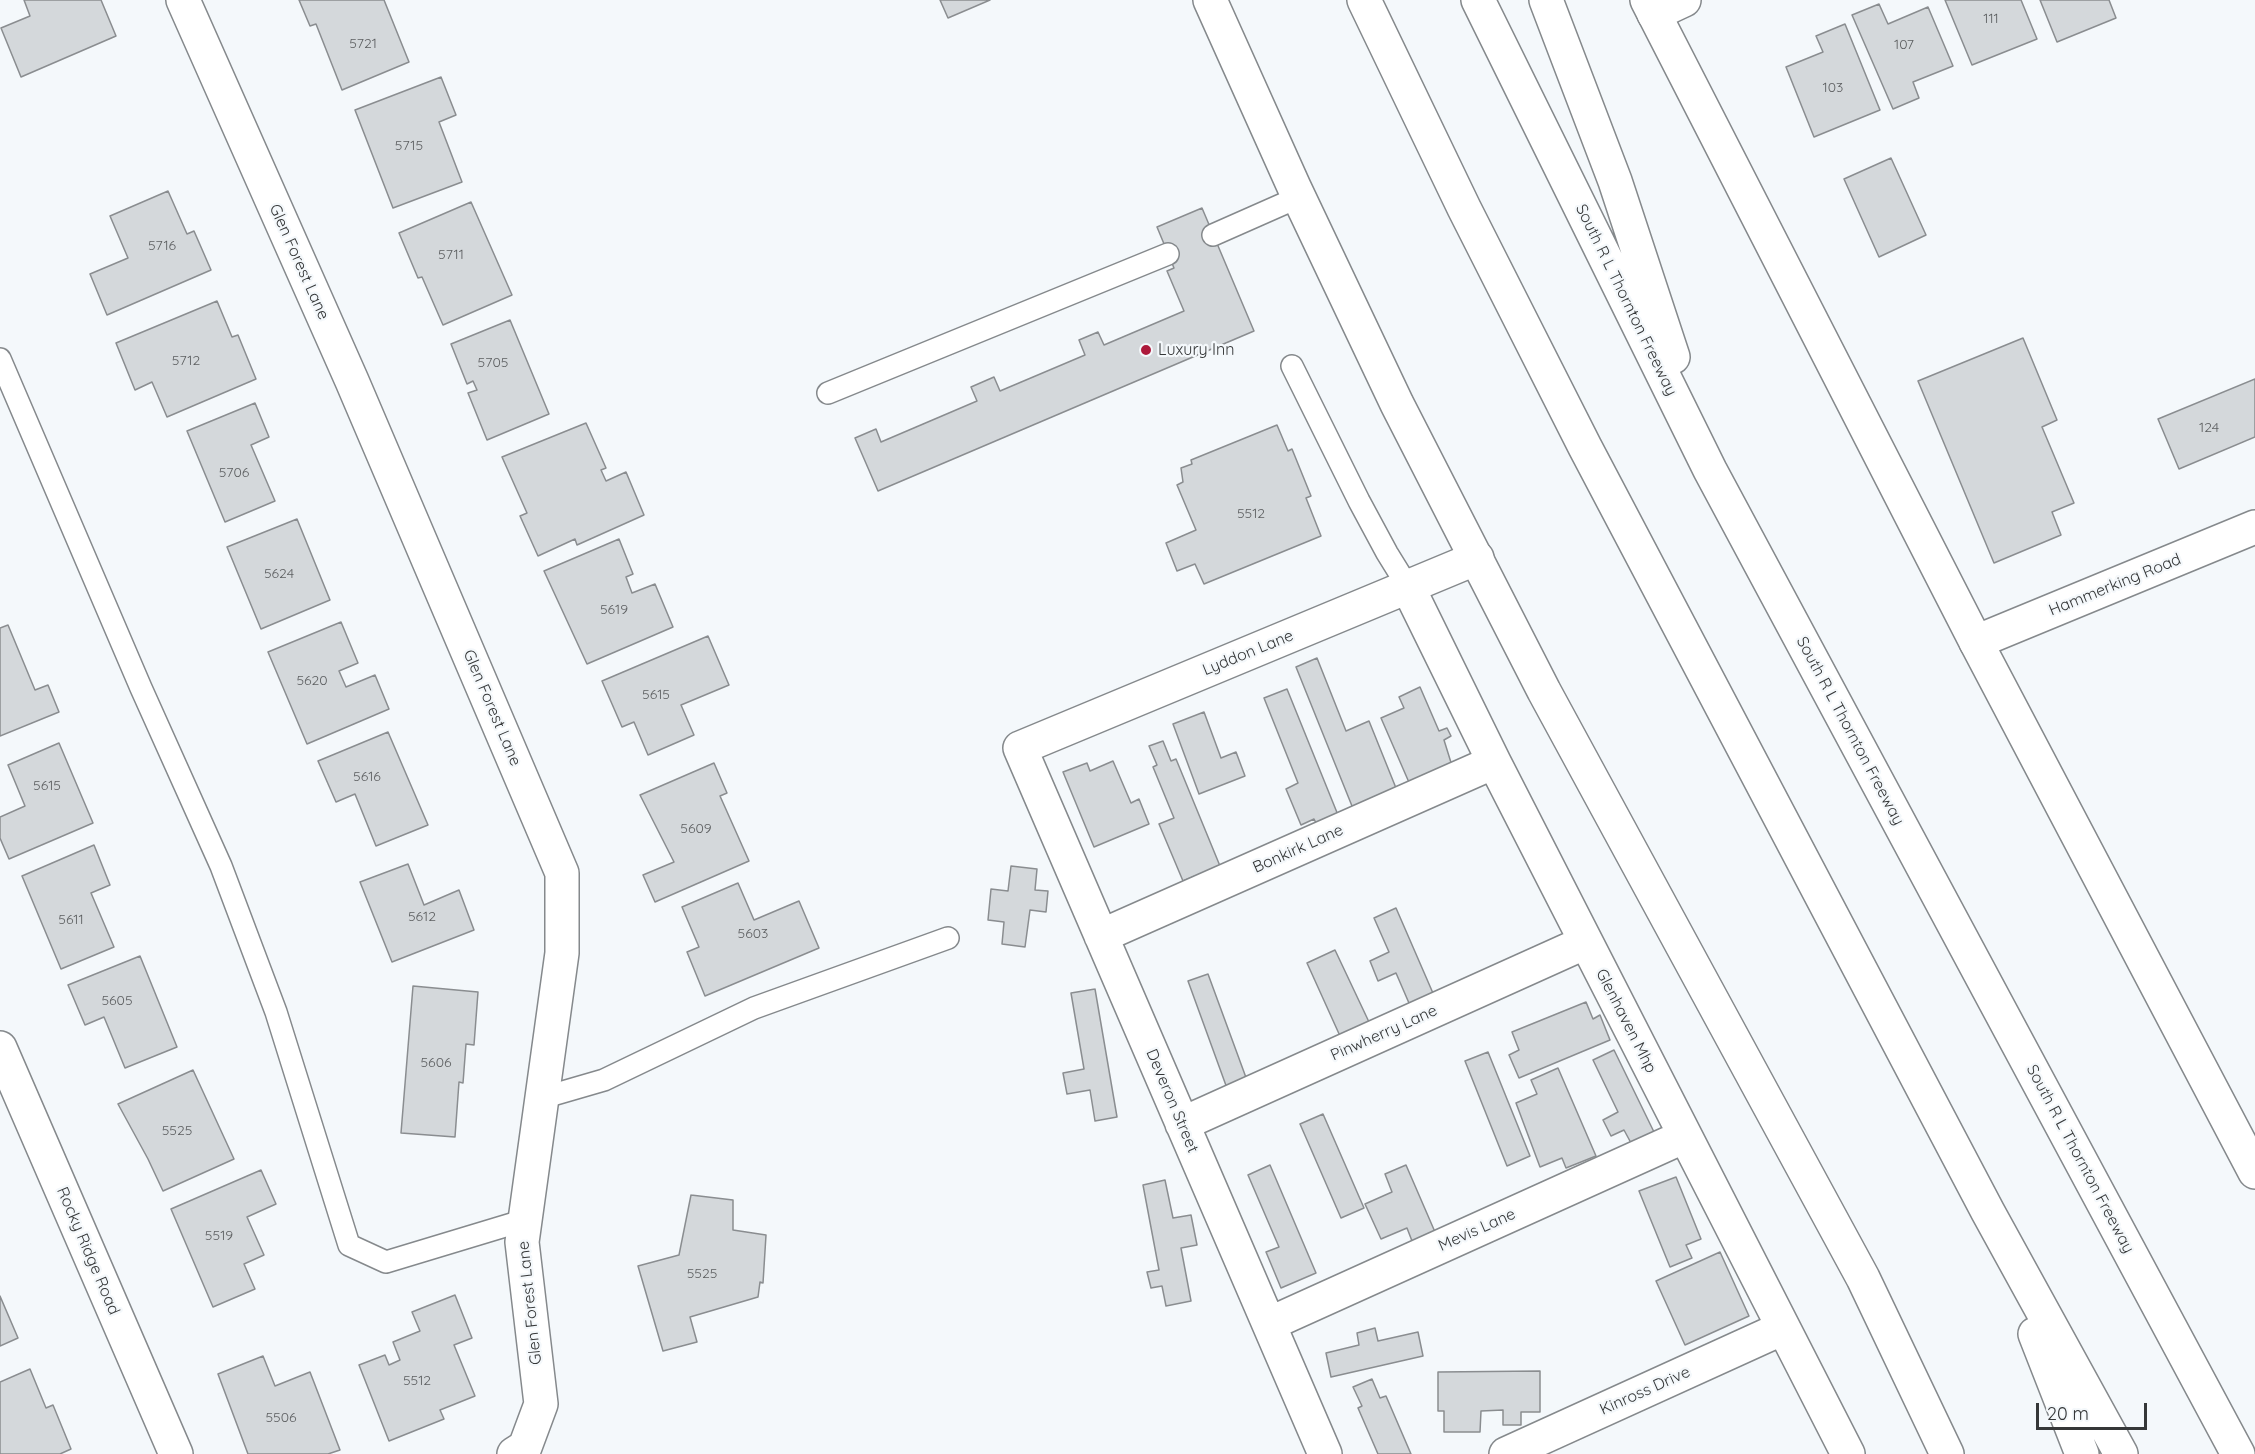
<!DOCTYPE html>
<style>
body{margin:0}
#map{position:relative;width:2255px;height:1454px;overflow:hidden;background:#f4f8fb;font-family:Quicksand,sans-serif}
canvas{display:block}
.scale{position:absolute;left:2036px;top:1403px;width:111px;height:27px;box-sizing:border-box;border:3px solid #353738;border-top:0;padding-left:8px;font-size:18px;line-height:21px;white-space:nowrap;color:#353738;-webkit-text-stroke:4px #f4f8fb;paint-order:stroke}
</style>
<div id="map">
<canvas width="2255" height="1454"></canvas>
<div class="scale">20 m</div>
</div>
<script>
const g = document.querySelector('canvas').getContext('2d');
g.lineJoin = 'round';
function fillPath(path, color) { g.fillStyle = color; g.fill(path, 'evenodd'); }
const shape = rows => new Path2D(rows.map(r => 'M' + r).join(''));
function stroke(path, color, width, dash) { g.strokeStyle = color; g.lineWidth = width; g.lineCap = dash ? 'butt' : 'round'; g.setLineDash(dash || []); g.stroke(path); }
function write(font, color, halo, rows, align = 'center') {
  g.font = font + ' Quicksand,sans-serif'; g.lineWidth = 4.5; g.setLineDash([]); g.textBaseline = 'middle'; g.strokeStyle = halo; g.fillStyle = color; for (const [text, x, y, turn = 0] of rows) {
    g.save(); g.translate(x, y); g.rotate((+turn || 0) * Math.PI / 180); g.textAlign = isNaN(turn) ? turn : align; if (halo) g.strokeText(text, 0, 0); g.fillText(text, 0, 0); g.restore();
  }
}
const building = shape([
 [24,0,101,0,116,36,21,77,1,28,30,16,24,0],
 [299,0,384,0,409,62,342,90,316,24,310,26,299,0],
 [940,0,990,0,948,18,940,0],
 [1945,0,2021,0,2037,39,1972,65,1945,0],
 [2040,0,2109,0,2116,18,2057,42,2040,0],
 [1879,4,1888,24,1928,7,1953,66,1913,82,1919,98,1893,109,1852,15,1879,4],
 [1845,24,1880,110,1814,137,1786,67,1823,52,1816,36,1845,24],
 [441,77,456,115,439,122,462,182,393,208,355,110,441,77],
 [1891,158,1926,235,1879,257,1844,179,1891,158],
 [168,191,187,234,194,231,211,270,107,315,90,274,128,258,110,216,168,191],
 [471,202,512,295,443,325,422,277,418,278,399,233,471,202],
 [1202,208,1254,331,878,491,855,438,876,429,881,442,977,401,971,387,994,377,1000,391,1085,355,1079,340,1098,332,1104,345,1184,311,1167,271,1174,268,1157,227,1202,208],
 [217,301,232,337,238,335,256,379,167,417,152,382,135,390,116,343,217,301],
 [510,320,549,414,487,440,468,393,477,390,473,381,467,384,451,344,510,320],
 [2023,338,2057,420,2042,427,2074,503,2052,512,2061,535,1994,563,1918,381,2023,338],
 [2255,379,2255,437,2179,469,2158,419,2255,379],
 [255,403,269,437,251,445,275,501,225,522,187,431,255,403],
 [586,423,606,468,601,470,606,481,626,472,644,515,577,545,575,539,538,556,520,516,527,513,502,457,586,423],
 [1277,425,1288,451,1292,449,1311,496,1306,498,1321,536,1204,584,1195,564,1177,571,1166,543,1196,530,1177,485,1183,482,1181,468,1192,464,1191,460,1277,425],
 [297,519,330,600,261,629,227,547,297,519],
 [619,539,633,574,626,577,632,593,655,584,673,627,587,664,544,571,619,539],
 [341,622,358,663,339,671,346,687,375,675,389,709,307,744,268,652,341,622],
 [8,625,35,690,48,685,59,712,0,736,0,628,8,625],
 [708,636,729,685,681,705,694,735,648,755,634,722,622,727,602,681,708,636],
 [1317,658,1346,731,1369,721,1398,793,1354,811,1296,667,1317,658],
 [1420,687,1439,731,1447,728,1451,736,1444,740,1453,769,1411,787,1381,718,1404,708,1399,697,1420,687],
 [1287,689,1338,815,1316,823,1314,819,1301,825,1286,789,1298,783,1264,698,1287,689],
 [1204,712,1221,758,1236,752,1245,776,1199,794,1173,724,1204,712],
 [388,732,428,825,376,846,355,794,336,802,318,761,388,732],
 [1163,741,1171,761,1176,759,1220,866,1183,881,1159,824,1174,818,1153,767,1157,765,1149,746,1163,741],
 [59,743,93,823,9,859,0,838,0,817,25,806,8,765,59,743],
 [1113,761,1131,803,1139,799,1149,824,1094,847,1063,772,1087,763,1090,771,1113,761],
 [714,763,727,793,720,796,749,861,655,902,643,875,674,862,640,795,714,763],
 [94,845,110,885,91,893,114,947,61,969,22,876,94,845],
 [408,864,424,905,459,890,474,930,392,962,360,882,408,864],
 [1011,866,1037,869,1035,890,1048,891,1046,912,1030,910,1025,947,1002,944,1004,922,988,920,991,889,1008,891,1011,866],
 [738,883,754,920,799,901,819,948,705,996,687,952,699,947,682,907,738,883],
 [1396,908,1439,1007,1415,1017,1396,973,1378,981,1370,961,1389,952,1374,918,1396,908],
 [1335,950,1369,1022,1340,1036,1307,963,1335,950],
 [140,956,177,1047,125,1068,104,1017,85,1025,68,985,140,956],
 [1208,974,1248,1083,1228,1091,1188,981,1208,974],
 [413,986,478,992,474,1045,466,1044,463,1083,459,1082,455,1137,401,1133,413,986],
 [1095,989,1117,1117,1095,1121,1090,1090,1067,1094,1063,1073,1084,1069,1071,993,1095,989],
 [1586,1002,1593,1019,1600,1015,1610,1040,1519,1078,1509,1055,1519,1050,1512,1032,1586,1002],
 [1614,1050,1654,1132,1631,1143,1624,1130,1611,1136,1603,1120,1618,1112,1593,1060,1614,1050],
 [1488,1052,1530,1156,1507,1166,1465,1061,1488,1052],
 [1558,1068,1596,1156,1566,1168,1562,1158,1540,1167,1516,1103,1537,1094,1531,1080,1558,1068],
 [193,1070,234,1159,163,1191,148,1159,118,1104,193,1070],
 [1323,1114,1364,1208,1341,1218,1300,1124,1323,1114],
 [1270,1165,1316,1273,1281,1288,1266,1252,1279,1247,1248,1175,1270,1165],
 [1406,1165,1435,1232,1412,1241,1407,1228,1381,1239,1365,1204,1392,1192,1385,1174,1406,1165],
 [261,1170,276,1204,247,1217,264,1255,244,1264,255,1289,213,1307,171,1209,261,1170],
 [1676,1177,1701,1239,1686,1245,1692,1258,1670,1267,1639,1191,1676,1177],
 [1165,1180,1173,1218,1191,1215,1197,1245,1181,1248,1191,1301,1166,1306,1162,1286,1151,1288,1147,1272,1159,1270,1143,1185,1165,1180],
 [691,1195,733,1200,733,1230,766,1235,763,1283,760,1282,758,1297,690,1317,697,1342,663,1351,638,1266,679,1255,691,1195],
 [1720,1252,1749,1316,1685,1345,1656,1281,1720,1252],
 [455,1295,472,1338,454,1345,475,1396,440,1410,444,1419,389,1441,359,1365,385,1355,389,1365,400,1360,393,1342,420,1331,412,1312,455,1295],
 [0,1296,18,1338,0,1346,0,1296],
 [1375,1328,1378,1341,1418,1332,1423,1356,1331,1377,1326,1353,1359,1345,1357,1333,1375,1328],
 [263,1356,275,1386,310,1372,340,1450,328,1454,248,1454,218,1374,263,1356],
 [30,1369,46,1408,53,1405,71,1449,60,1454,0,1454,0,1382,30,1369],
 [1540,1371,1540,1412,1521,1412,1521,1425,1503,1425,1503,1410,1481,1411,1480,1432,1444,1432,1444,1411,1438,1411,1438,1372,1540,1371],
 [1372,1379,1380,1398,1386,1396,1411,1454,1378,1454,1358,1408,1362,1406,1353,1387,1372,1379]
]);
fillPath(building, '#d4d8db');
stroke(building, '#8a8d90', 1.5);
const lane = shape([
 [1213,235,1299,197],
 [0,359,141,688,221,866,276,1012,349,1245,386,1262,525,1220],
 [1292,366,1359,501,1387,553,1408,587],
 [828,393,1168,254],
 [542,1098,604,1080,754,1008,948,938]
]);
const street = shape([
 [183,0,352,381,562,873,562,953,522,1242,541,1404,525,1447,514,1454],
 [1654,14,1684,0],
 [1408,587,1494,762,1848,1454],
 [1976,642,2255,527],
 [1101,936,1494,762],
 [0,1048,176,1454],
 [1182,1124,1586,942],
 [1269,1324,1685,1136],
 [1325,1454,1020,748,1477,558],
 [1506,1454,1783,1328]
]);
const secondary = shape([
 [1210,0,1294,187,1397,404,1544,691,1863,1278,1947,1454],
 [1647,0,1976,642,2255,1172]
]);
const highway = shape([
 [1364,0,1464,208,1585,447,1988,1212,2121,1454],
 [1478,0,1710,470,2238,1454],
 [1546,0,1615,181,1673,357],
 [2035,1334,2082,1454]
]);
stroke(lane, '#85898c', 24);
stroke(street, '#85898c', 36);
stroke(secondary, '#85898c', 36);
stroke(highway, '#85898c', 36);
stroke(lane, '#fff', 21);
stroke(street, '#fff', 33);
stroke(secondary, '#fff', 33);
stroke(highway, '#fff', 33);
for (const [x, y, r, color] of [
 [1146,350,6,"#ad193b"]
]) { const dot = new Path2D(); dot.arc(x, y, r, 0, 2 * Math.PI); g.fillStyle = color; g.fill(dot); stroke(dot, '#f4f8fb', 2); }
write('14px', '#5d5f61', null, [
 ["111",1991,19],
 ["5721",363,44],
 ["107",1904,45],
 ["103",1833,88],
 ["5715",409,146],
 ["5716",162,246],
 ["5711",451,255],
 ["5712",186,361],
 ["5705",493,363],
 ["124",2209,428],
 ["5706",234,473],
 ["5512",1251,514],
 ["5624",279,574],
 ["5619",614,610],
 ["5620",312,681],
 ["5615",656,695],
 ["5616",367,777],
 ["5615",47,786],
 ["5609",696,829],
 ["5612",422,917],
 ["5611",71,920],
 ["5603",753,934],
 ["5605",117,1001],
 ["5606",436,1063],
 ["5525",177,1131],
 ["5519",219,1236],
 ["5525",702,1274],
 ["5512",417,1381],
 ["5506",281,1418]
]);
write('16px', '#353738', '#f4f8fb', [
 ["Glen Forest Lane",299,262,66],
 ["South R L Thornton Freeway",1626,300,64],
 ["Hammerking Road",2115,585,-22],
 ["Lyddon Lane",1248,653,-22],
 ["Glen Forest Lane",492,708,67],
 ["South R L Thornton Freeway",1850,731,62],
 ["Bonkirk Lane",1298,849,-24],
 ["Glenhaven Mhp",1626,1021,63],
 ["Pinwherry Lane",1384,1033,-24],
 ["Deveron Street",1172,1101,67],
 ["South R L Thornton Freeway",2080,1159,62],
 ["Mevis Lane",1477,1230,-24],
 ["Rocky Ridge Road",88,1251,67],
 ["Glen Forest Lane",530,1303,-96],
 ["Kinross Drive",1645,1391,-24]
]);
write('16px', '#353738', '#f4f8fb', [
 ["Luxury Inn",1158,350]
], 'left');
</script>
